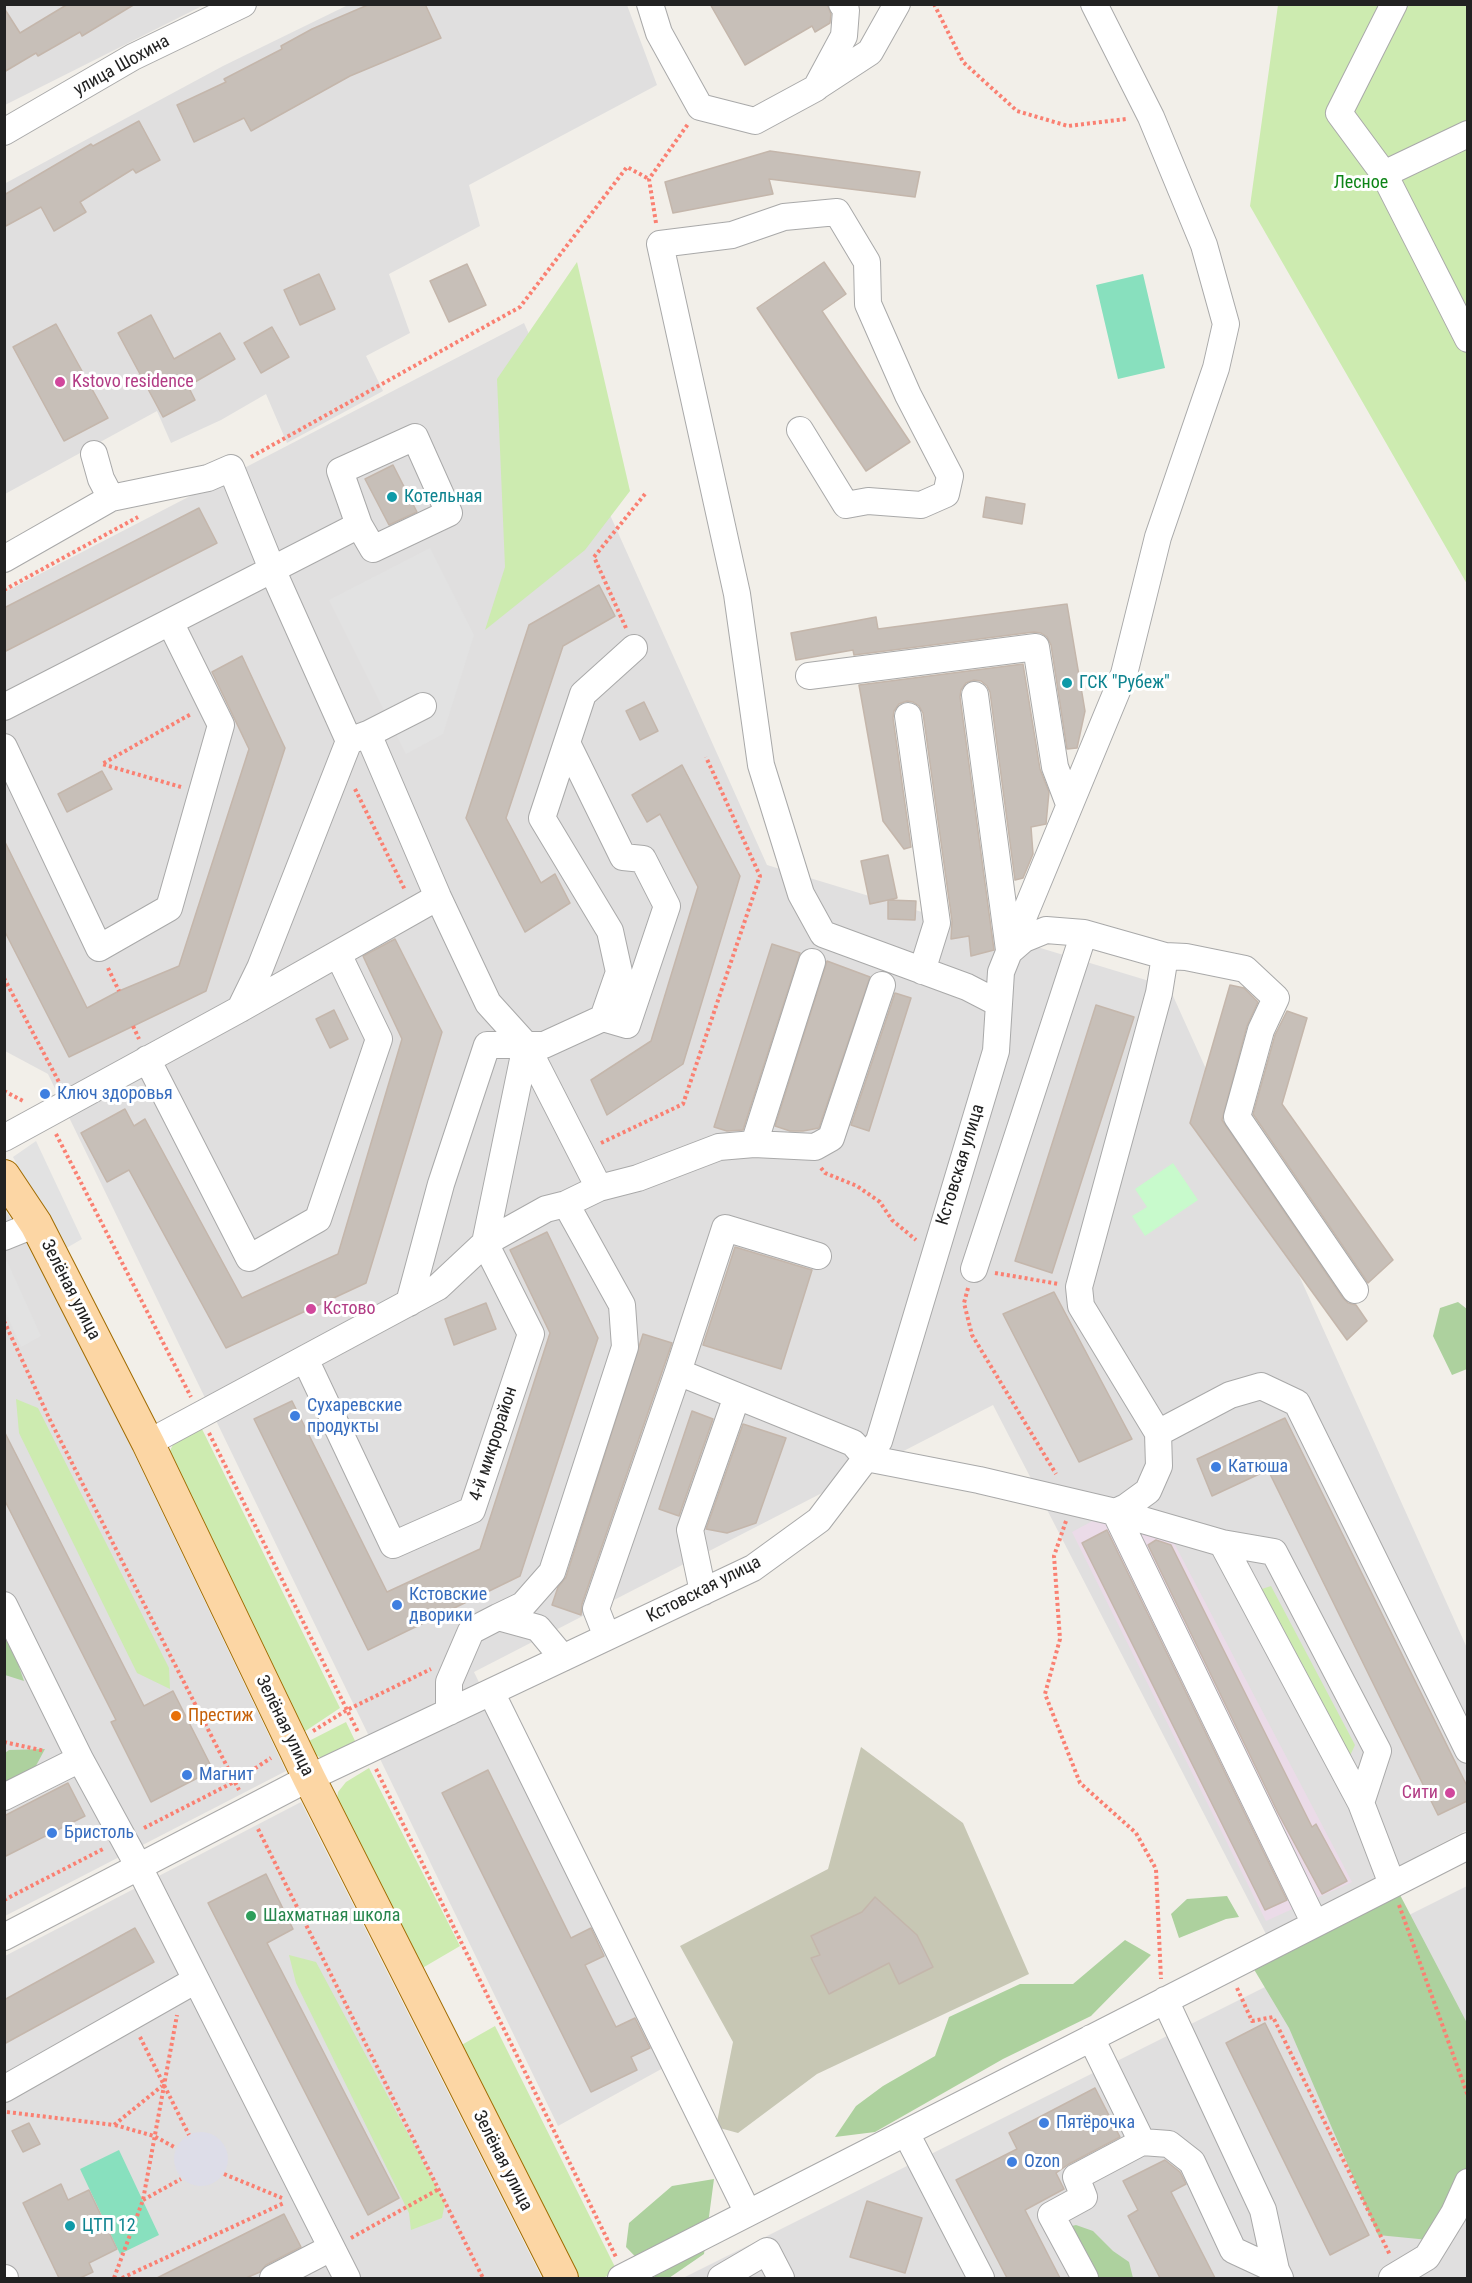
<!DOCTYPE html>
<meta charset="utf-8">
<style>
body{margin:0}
#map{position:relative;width:1472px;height:2283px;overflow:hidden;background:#f2efe9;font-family:"Roboto Condensed",sans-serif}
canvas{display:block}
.frame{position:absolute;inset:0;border:6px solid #222;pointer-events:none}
</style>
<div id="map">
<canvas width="1472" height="2283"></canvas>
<div class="frame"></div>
</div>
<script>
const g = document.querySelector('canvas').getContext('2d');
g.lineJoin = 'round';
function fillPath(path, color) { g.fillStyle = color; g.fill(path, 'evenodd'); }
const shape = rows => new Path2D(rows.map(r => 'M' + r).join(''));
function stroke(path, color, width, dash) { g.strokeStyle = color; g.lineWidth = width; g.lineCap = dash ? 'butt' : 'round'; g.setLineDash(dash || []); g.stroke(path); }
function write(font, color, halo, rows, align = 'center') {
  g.font = font + ' "Roboto Condensed",sans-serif'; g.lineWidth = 6; g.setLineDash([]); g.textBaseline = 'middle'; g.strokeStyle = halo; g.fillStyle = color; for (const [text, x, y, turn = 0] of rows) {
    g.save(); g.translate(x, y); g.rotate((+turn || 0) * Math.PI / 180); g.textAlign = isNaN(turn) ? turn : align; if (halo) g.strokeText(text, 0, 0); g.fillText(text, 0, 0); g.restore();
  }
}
fillPath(shape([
 [5,5,204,5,5,105],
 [348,5,627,5,657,85,469,185,480,226,389,274,410,333,366,356,383,391,287,443,266,394,221,420,171,443,157,411,5,494,4,184,223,66],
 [524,323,767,865,1169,987,1467,1648,1467,1830,1267,1936,993,1405,474,1672,665,2067,558,2126,48,1074,5,1051,5,592],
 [4,1208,49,1276,286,1771,5,1916],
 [301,1802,542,2278,5,2278,5,1956],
 [1467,1886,1467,2278,683,2278]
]), '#e0dfdf');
fillPath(shape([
 [1098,1518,1173,1541,1352,1882,1266,1921,1072,1532]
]), '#ebdbe8');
fillPath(shape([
 [861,1747,963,1823,1029,1974,817,2074,738,2133,716,2127,733,2042,680,1946,828,1869]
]), '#c7c7b4');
fillPath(shape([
 [1278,5,1467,5,1467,584,1250,206],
 [577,262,630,491,585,550,485,630,505,567,497,379],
 [16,1399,38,1408,169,1668,170,1689,137,1673,19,1433],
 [200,1425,340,1708,301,1734,167,1457,178,1434],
 [1271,1586,1355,1745,1348,1760,1256,1591],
 [346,1722,357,1745,322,1758,311,1753,305,1743],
 [369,1768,460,1946,419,1970,336,1806,338,1792,346,1782],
 [289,1955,316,1962,445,2203,442,2218,411,2230,409,2213,296,1983],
 [495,2026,617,2271,603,2278,577,2278,458,2047]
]), '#cdebb0');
fillPath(shape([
 [1458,1302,1467,1309,1467,1369,1452,1375,1433,1336,1440,1308],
 [4,1637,12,1646,24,1681,5,1675],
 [45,1749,17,1801,5,1807,5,1753,9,1750],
 [1399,1893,1467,2023,1467,2167,1429,2240,1378,2235,1289,2028,1252,1966],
 [1227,1896,1239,1917,1226,1919,1179,1938,1171,1914,1187,1899],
 [1125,1940,1151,1955,1091,2016,1003,2059,875,2132,835,2137,856,2106,883,2086,935,2056,949,2017,1020,1984,1073,1984],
 [714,2179,704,2254,669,2278,656,2278,626,2247,629,2223,672,2186],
 [1076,2225,1093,2231,1113,2251,1129,2262,1133,2278,1073,2278,1051,2231]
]), '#add19e');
fillPath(shape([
 [1173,1163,1198,1200,1145,1236,1132,1216,1147,1207,1135,1189]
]), '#c8facc');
fillPath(shape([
 [1143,274,1165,368,1118,379,1096,285],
 [119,2150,159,2235,120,2254,80,2169]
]), '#88e0be');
fillPath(shape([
 [430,548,474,635,443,734,406,754,329,600],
 [36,1141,82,1239,63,1250,13,1157],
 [7,1261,41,1336,21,1347,5,1311,5,1263]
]), '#e2e2e2');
fillPath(shape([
 '174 2159a27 27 0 1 1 54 0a27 27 0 1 1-54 0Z'
]), '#dddde8');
const building = shape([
 [68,4,135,4,82,36,80,32,38,56,36,53,4,72,4,8,20,33,68,4],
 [370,4,425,4,441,38,350,76,251,131,244,118,194,142,177,105,226,82,224,79,282,49,281,46,312,29,370,4],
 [710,4,827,4,831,14,830,23,815,32,812,26,745,65,710,4],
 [139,121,160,160,136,173,133,169,80,202,86,212,54,231,41,207,4,227,4,195,91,144,93,146,139,121],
 [770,151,920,172,915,197,769,179,773,194,673,213,665,182,770,151],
 [824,262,846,294,822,311,910,442,866,471,757,308,824,262],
 [467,264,486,305,449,322,430,281,467,264],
 [319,274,335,309,300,325,284,290,319,274],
 [151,315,174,359,220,333,235,359,188,386,195,400,163,417,118,333,151,315],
 [56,324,108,418,64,441,13,347,56,324],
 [272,327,289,357,261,373,244,343,272,327],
 [393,465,417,512,389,525,365,479,393,465],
 [986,497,1025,504,1022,524,983,517,986,497],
 [199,508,217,543,4,652,4,608,199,508],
 [599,585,615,616,563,646,506,818,541,883,555,874,570,903,525,932,466,818,529,625,599,585],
 [1067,604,1085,711,1077,748,1067,749,1051,645,1047,637,1041,633,1034,632,854,655,853,650,796,660,791,633,876,617,878,629,1067,604],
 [242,656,285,748,206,991,69,1057,4,930,4,840,87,1008,119,991,179,966,249,749,212,672,242,656],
 [1023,664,1040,769,1049,792,1046,824,1031,827,1033,854,1023,878,1015,880,990,692,987,686,981,681,974,680,966,683,961,690,960,697,994,950,971,956,969,936,951,939,952,921,923,713,919,706,913,702,907,701,899,704,894,711,893,718,911,847,904,849,883,821,859,685,1023,664],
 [644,702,658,731,640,740,626,711,644,702],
 [682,765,740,876,683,1064,607,1115,591,1080,651,1041,698,887,660,814,647,822,632,795,682,765],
 [102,771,112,789,67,812,58,794,102,771],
 [888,855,897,898,870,904,861,861,888,855],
 [888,900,916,901,915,920,888,919,888,900],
 [395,939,442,1032,366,1283,226,1348,129,1170,107,1182,81,1133,125,1109,134,1126,145,1119,242,1298,338,1254,402,1039,363,956,395,939],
 [772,944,800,953,743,1130,727,1131,714,1127,772,944],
 [827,961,870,977,819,1128,803,1131,790,1131,775,1126,827,961],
 [1230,985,1244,988,1258,1002,1247,1026,1222,1120,1343,1298,1348,1303,1356,1305,1367,1321,1347,1340,1190,1123,1230,985],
 [895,993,911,998,869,1131,851,1125,895,993],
 [1096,1005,1134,1017,1052,1273,1015,1261,1096,1005],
 [334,1010,348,1039,330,1048,316,1019,334,1010],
 [1287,1011,1307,1018,1282,1104,1393,1260,1368,1283,1253,1114,1275,1035,1287,1011],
 [547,1232,598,1338,520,1576,368,1650,254,1419,292,1401,387,1592,480,1549,550,1333,510,1250,547,1232],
 [735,1247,812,1270,781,1369,703,1345,735,1247],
 [1054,1292,1132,1439,1079,1462,1003,1314,1054,1292],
 [486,1303,496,1329,454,1345,445,1319,486,1303],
 [643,1334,672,1343,582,1604,581,1615,552,1605,558,1587,566,1577,643,1334],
 [692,1411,713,1419,679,1516,659,1509,692,1411],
 [1285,1418,1467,1786,1467,1801,1438,1815,1268,1470,1212,1496,1197,1459,1285,1418],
 [743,1424,786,1438,756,1523,727,1533,706,1529,743,1424],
 [4,1431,144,1706,173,1691,213,1770,151,1802,111,1722,116,1720,4,1499,4,1431],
 [1107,1530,1287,1900,1265,1910,1082,1543,1107,1530],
 [1156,1540,1171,1545,1312,1827,1316,1824,1347,1881,1322,1894,1278,1813,1148,1545,1156,1540],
 [488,1770,571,1938,591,1928,604,1956,585,1965,616,2027,635,2018,650,2048,631,2057,637,2070,591,2092,442,1793,488,1770],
 [68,1783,85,1816,4,1857,4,1816,68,1783],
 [266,1874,293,1929,267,1943,399,2198,368,2215,208,1903,266,1874],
 [875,1897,917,1935,933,1967,899,1984,889,1963,829,1994,811,1958,820,1955,811,1936,862,1912,875,1897],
 [135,1928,154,1962,4,2044,4,2000,135,1928],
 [1265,2023,1369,2235,1330,2255,1226,2043,1265,2023],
 [1095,2088,1120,2137,1069,2164,1056,2173,1064,2189,1025,2210,1060,2278,1007,2278,956,2180,1017,2149,1009,2133,1095,2088],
 [29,2123,40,2144,23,2152,12,2131,29,2123],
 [1165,2160,1180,2172,1186,2184,1171,2192,1215,2278,1160,2278,1128,2216,1138,2210,1123,2181,1165,2160],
 [61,2184,68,2200,89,2190,117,2249,89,2263,93,2272,80,2278,59,2278,23,2203,61,2184],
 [867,2201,922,2218,905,2273,850,2257,867,2201],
 [284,2214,301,2247,266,2265,260,2272,246,2278,157,2278,284,2214]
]);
fillPath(building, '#c7bfb8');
stroke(building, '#c4b6ab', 1.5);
const minor = shape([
 [650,4,659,33,700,107,755,121,816,88,844,36,846,10,842,4],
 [1394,4,1339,113,1384,174,1468,339],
 [818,86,870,52,897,4],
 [4,132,133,57,243,4],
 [1384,174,1468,134],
 [800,430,846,505,868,501,921,505,946,494,950,476,908,395,868,304,867,262,837,212,784,217,732,235,660,244,737,594,761,765,801,894,823,934,967,987,998,1003],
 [94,454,101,479,111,498],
 [4,559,111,498,208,478,231,468,272,569,349,741,368,734],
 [809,676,1036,647,1055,767,1069,804],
 [975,695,1009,950],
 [423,706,368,734,438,897,488,1003,526,1045,599,1188,566,1204],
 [4,707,359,525,373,549,449,513,415,437,340,471,359,525],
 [908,716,937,923,922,971],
 [567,743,623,857,643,859,667,906,627,1025,603,1018],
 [4,747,99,948,169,908,221,725,170,622],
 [1009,952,1124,674,1158,537,1216,368,1226,324,1204,245,1151,117,1094,4],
 [240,1009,260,968,349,741],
 [147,1059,249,1258,318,1219,379,1039,338,954],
 [4,1138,240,1009,438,897],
 [754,1144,812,962],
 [599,1188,638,1178,719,1147,754,1144,815,1147,831,1138,882,985],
 [4,1237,36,1224],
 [974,1269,1084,933],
 [409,1303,441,1184,487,1045,544,1045,603,1018,619,972,610,931,542,818,583,694,634,648],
 [305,1359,393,1545,472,1510,531,1334,485,1243,526,1045],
 [678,1372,725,1228,818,1256],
 [1158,1433,1230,1395,1261,1386,1297,1403,1468,1750],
 [148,1443,438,1287,485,1243,546,1209,566,1204,622,1305,625,1347,552,1572,523,1605,498,1617],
 [1115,1512,1126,1507,1148,1491,1159,1466,1158,1433,1081,1306,1079,1287,1159,993,1165,956],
 [1115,1512,1222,1543,1361,1803,1392,1884],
 [1222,1543,1274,1552,1378,1751,1361,1803],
 [703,1592,690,1530,737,1396],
 [4,1605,80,1759,139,1867,347,2278],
 [607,1637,596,1609,678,1372,853,1443,866,1458,979,1480,1115,1512,1315,1924],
 [491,1692,748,2213],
 [449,1712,449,1682,471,1631,498,1617,538,1628,563,1658],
 [4,1797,80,1759],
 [4,1937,309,1778,753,1568,819,1520,879,1441,996,1051,1001,972,1009,952,1024,939,1046,930,1084,933,1165,956,1186,957,1245,969,1276,998,1261,1030,1237,1117,1355,1290],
 [1165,2000,1263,2210,1276,2270],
 [4,2089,196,1980],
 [906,2133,981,2278],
 [1142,2142,1169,2144,1192,2162,1233,2250,1276,2270,1280,2278],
 [4,2278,5,2278],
 [273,2278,331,2248],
 [621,2278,1468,1846],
 [721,2278,767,2251,781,2278],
 [1085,2278,1051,2215,1084,2197,1076,2177,1142,2142,1091,2038],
 [1392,2278,1427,2257,1454,2213,1468,2182]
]);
const major = shape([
 [4,1176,36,1224,148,1443,309,1778,562,2278]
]);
stroke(minor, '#a9a9a9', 28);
stroke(major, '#a06b00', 34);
stroke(shape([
 [934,4,963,62,1017,111,1068,126,1126,119],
 [656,223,649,179,688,124],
 [251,457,520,307,627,167,649,179],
 [4,590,138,517],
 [626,628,594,557,645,494],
 [181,787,102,764,191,714],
 [355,789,405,890],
 [108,968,119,991],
 [4,978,60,1084],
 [133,1026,139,1039],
 [4,1091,25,1102],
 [56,1134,191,1397],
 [601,1143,683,1104,760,876,706,757],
 [821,1168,825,1173,857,1186,880,1202,892,1220,916,1240],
 [995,1273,1059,1284],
 [968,1288,964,1303,972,1335,1056,1474],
 [4,1321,50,1420,239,1790],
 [209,1433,358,1732],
 [1066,1521,1054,1556,1060,1639,1045,1694,1080,1783,1136,1833,1156,1869,1161,1979],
 [313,1731,347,1710,431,1669],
 [4,1742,45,1751],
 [376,1769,616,2257],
 [144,1828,234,1782,271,1758],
 [258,1829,483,2278],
 [4,1900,105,1848],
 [1399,1905,1468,2096],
 [1237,1988,1252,2021,1273,2017,1390,2255],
 [140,2037,189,2135],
 [7,2112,114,2125,162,2086],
 [115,2125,154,2136,176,2148],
 [224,2174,282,2198],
 [143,2200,181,2179],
 [351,2238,439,2189],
 [114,2278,143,2200,177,2015],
 [122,2278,284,2203]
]), '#fa8072', 4, [3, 3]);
stroke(minor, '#fff', 26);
stroke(major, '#fcd6a4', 32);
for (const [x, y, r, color] of [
 [60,382,6,"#d1479c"],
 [392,497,6,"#0f9aa8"],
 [1067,683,6,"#0f9aa8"],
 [45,1094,6,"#3f7fe0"],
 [311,1309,6,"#d1479c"],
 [295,1416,6,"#3f7fe0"],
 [1216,1467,6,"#3f7fe0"],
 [397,1605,6,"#3f7fe0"],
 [176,1716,6,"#e8710a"],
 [187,1775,6,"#3f7fe0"],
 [1450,1793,6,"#d1479c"],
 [52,1833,6,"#3f7fe0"],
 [251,1916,6,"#2e9e5b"],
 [1044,2123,6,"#3f7fe0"],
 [1012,2162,6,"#3f7fe0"],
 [70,2226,6,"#0f9aa8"]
]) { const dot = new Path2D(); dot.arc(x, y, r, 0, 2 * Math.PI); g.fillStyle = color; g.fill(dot); stroke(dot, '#fff', 2); }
write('18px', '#222', '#fff', [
 ["улица Шохина",122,66,-29],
 ["Кстовская улица",961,1165,-73],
 ["Зелёная улица",70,1290,63],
 ["4-й микрорайон",494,1444,-72],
 ["Кстовская улица",704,1590,-27],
 ["Зелёная улица",284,1726,64],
 ["Зелёная улица",502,2161,63]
]);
write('18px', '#0c8416', '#fff', [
 ["Лесное",1361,183]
]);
write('18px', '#b23c85', '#fff', [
 ["Kstovo residence",72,382],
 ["Кстово",323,1309],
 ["Сити",1438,1793,"right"]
], 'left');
write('18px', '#0d838f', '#fff', [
 ["Котельная",404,497],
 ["ГСК \"Рубеж\"",1079,683],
 ["ЦТП 12",82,2226]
], 'left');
write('18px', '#366cbe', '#fff', [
 ["Ключ здоровья",57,1094],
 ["Сухаревские",307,1406],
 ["продукты",307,1427],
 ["Катюша",1228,1467],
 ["Кстовские",409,1595],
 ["дворики",409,1616],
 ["Магнит",199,1775],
 ["Бристоль",64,1833],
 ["Пятёрочка",1056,2123],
 ["Ozon",1024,2162]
], 'left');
write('18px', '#c56008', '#fff', [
 ["Престиж",188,1716]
], 'left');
write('18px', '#27864d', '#fff', [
 ["Шахматная школа",263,1916]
], 'left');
</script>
